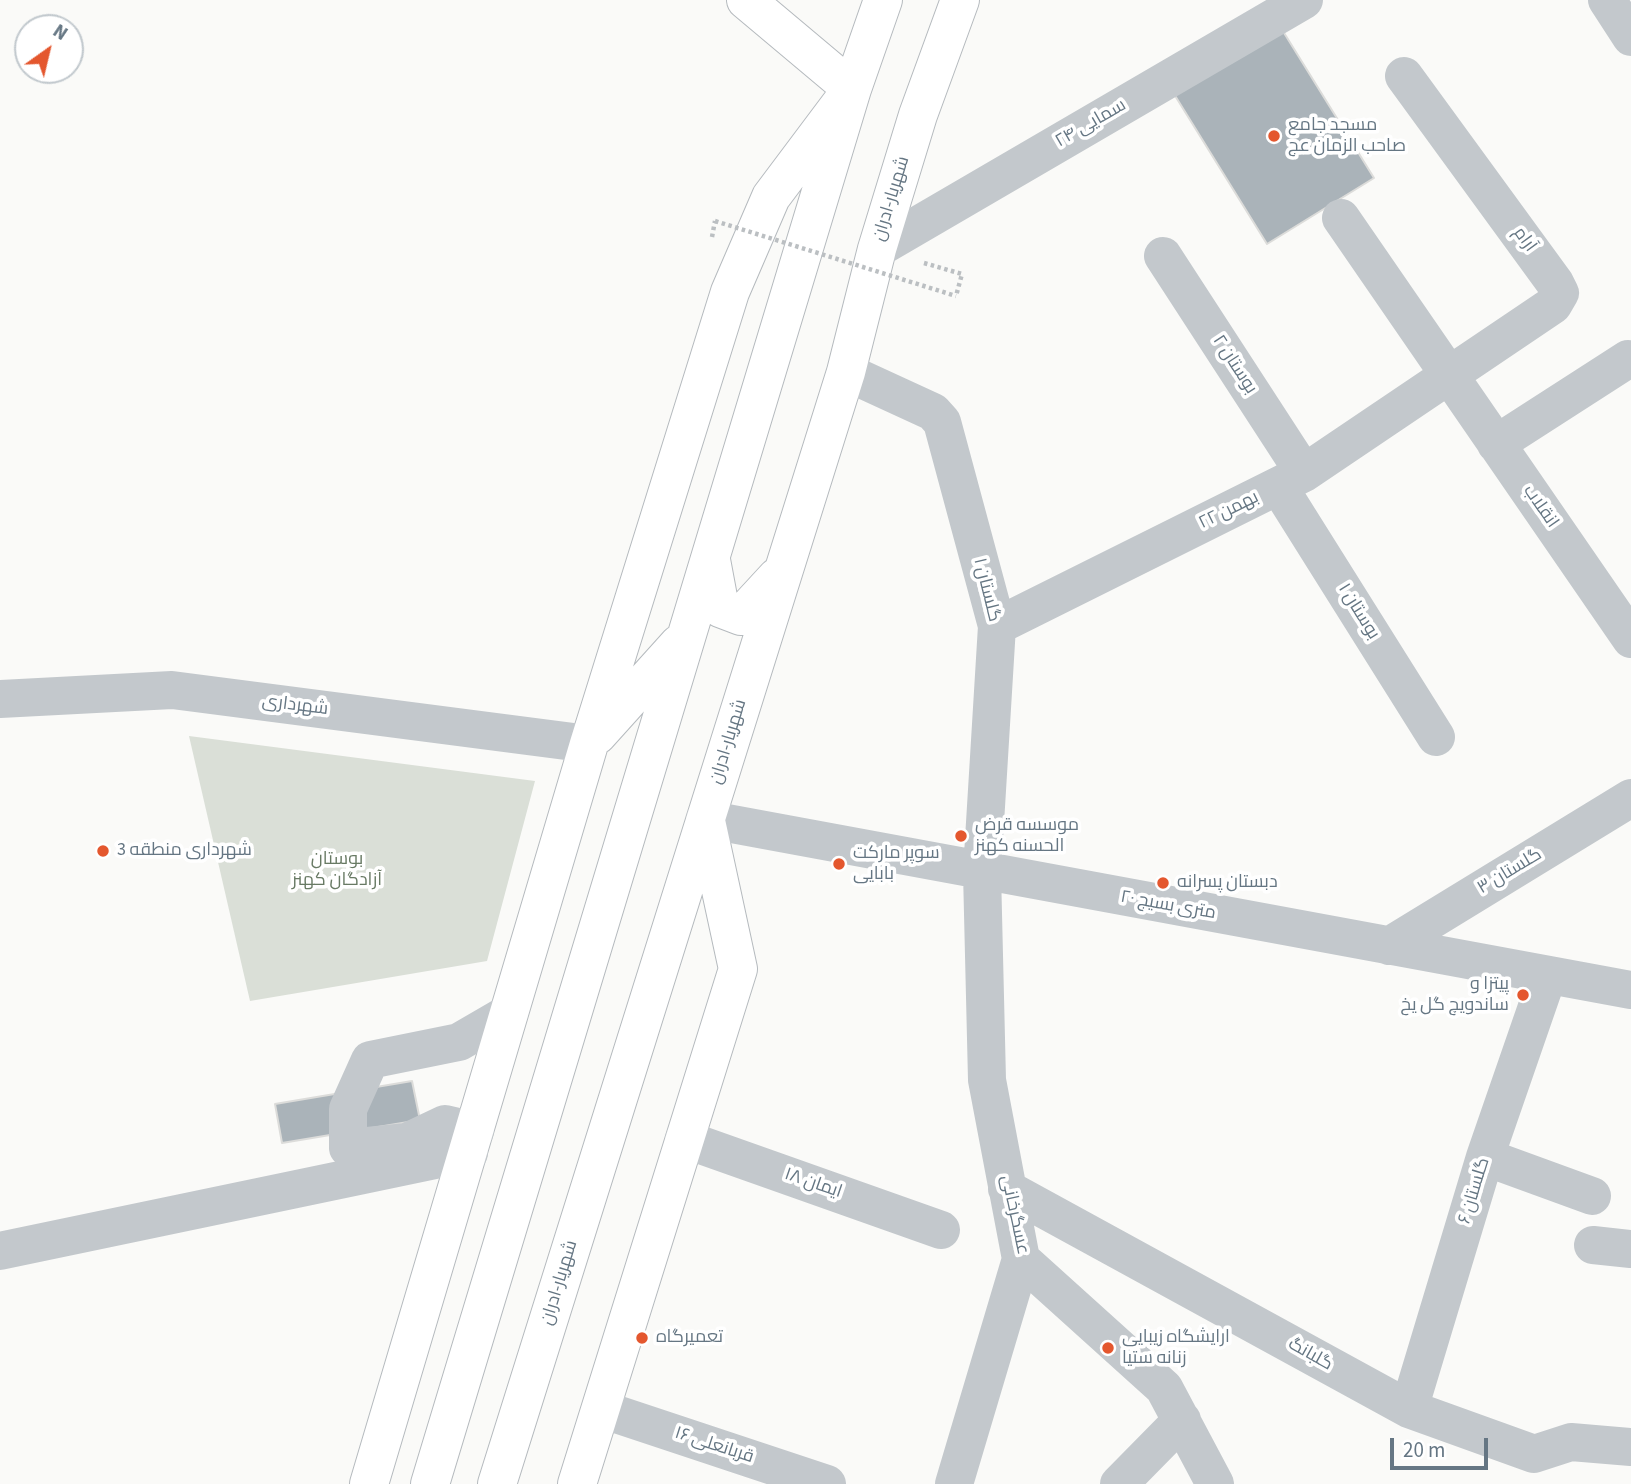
<!DOCTYPE html>
<meta charset="utf-8">
<style>
body{margin:0}
#map{position:relative;width:1631px;height:1484px;overflow:hidden;background:#fafaf8;font-family:"Source Sans 3",sans-serif}
canvas{display:block}
.north{position:absolute;left:14px;top:14px;width:70px;height:70px;box-sizing:border-box;background:#fff;border:2px solid #c1c8cd;border-radius:50%;rotate:34deg;font-size:19px;font-weight:700;line-height:28px;text-align:center;color:#657683}
.north::after{content:'';display:block;margin:auto;width:24px;height:32px;background:#e4572e;clip-path:polygon(50% 0,100% 100%,50% 72%,0 100%)}
.scale{position:absolute;left:1390px;top:1438px;width:98px;height:32px;box-sizing:border-box;border:4px solid #657683;border-top:0;padding-left:9px;font-size:21px;line-height:24px;white-space:nowrap;color:#657683;-webkit-text-stroke:5px #fff;paint-order:stroke}
</style>
<div id="map">
<canvas width="1631" height="1484"></canvas>
<div class="north">N</div>
<div class="scale">20 m</div>
</div>
<script>
const g = document.querySelector('canvas').getContext('2d');
g.lineJoin = 'round';
function fillPath(path, color) { g.fillStyle = color; g.fill(path, 'evenodd'); }
const shape = rows => new Path2D(rows.map(r => 'M' + r).join(''));
function stroke(path, color, width, dash) { g.strokeStyle = color; g.lineWidth = width; g.lineCap = dash ? 'butt' : 'round'; g.setLineDash(dash || []); g.stroke(path); }
function write(font, color, halo, rows, align = 'center') {
  g.font = font + ' "Source Sans 3",Cairo,sans-serif'; g.lineWidth = 7; g.setLineDash([]); g.textBaseline = 'middle'; g.strokeStyle = halo; g.fillStyle = color; for (const [text, x, y, turn = 0] of rows) {
    g.save(); g.translate(x, y); g.rotate((+turn || 0) * Math.PI / 180); g.textAlign = isNaN(turn) ? turn : align; if (halo) g.strokeText(text, 0, 0); g.fillText(text, 0, 0); g.restore();
  }
}
fillPath(shape([
 [189,736,535,781,487,961,250,1001]
]), '#dadfd7');
const building = shape([
 [1281,28,1374,178,1267,244,1174,94,1281,28],
 [412,1081,420,1120,282,1143,275,1104,412,1081]
]);
fillPath(building, '#aab3b9');
stroke(building, '#dcdcda', 2);
const major = shape([
 [711,560,720,608,741,616,777,577],
 [597,735,679,644],
 [369,1484,589,744,730,292,771,197,852,89,746,0],
 [430,1484,852,89,883,0],
 [497,1484,846,372,877,249,918,115,960,0],
 [577,1484,738,969,706,821]
]);
stroke(major, '#b5babe', 40);
stroke(shape([
 [712,237,715,221],
 [924,263,962,274,956,296]
]), '#bbbfc2', 4.5, [3.5, 3.5]);
stroke(shape([
 [1607,0,1631,37],
 [1341,218,1631,639],
 [877,249,1304,0],
 [1163,256,1304,473],
 [846,372,933,412,942,422,997,626,982,872,987,1080,1021,1259,1164,1388,1215,1484],
 [1496,444,1628,359],
 [1279,487,1436,737],
 [997,626,1304,473,1553,305,1560,293,1555,283,1404,76],
 [0,699,172,690,589,744],
 [705,819,1631,990],
 [1389,946,1631,798],
 [475,1131,445,1124,407,1142,348,1148,348,1109,370,1060,459,1042,509,1013],
 [684,1139,941,1230],
 [1485,1157,1592,1196],
 [1007,1189,1409,1409,1534,1454,1571,1442,1631,1447],
 [1593,1245,1631,1249],
 [0,1251,469,1153],
 [601,1409,827,1484],
 [1409,1409,1485,1157,1548,975],
 [954,1484,1021,1259],
 [1119,1484,1182,1420]
]), '#c3c8cc', 38);
stroke(major, '#fff', 38);
stroke(shape([
 [715,221,956,296]
]), '#bbbfc2', 4.5, [3.5, 3.5]);
for (const [x, y, r, color] of [
 [1274,136,7,"#e4572e"],
 [961,836,7,"#e4572e"],
 [103,851,7,"#e4572e"],
 [839,864,7,"#e4572e"],
 [1163,883,7,"#e4572e"],
 [1523,995,7,"#e4572e"],
 [642,1338,7,"#e4572e"],
 [1108,1348,7,"#e4572e"]
]) { const dot = new Path2D(); dot.arc(x, y, r, 0, 2 * Math.PI); g.fillStyle = color; g.fill(dot); stroke(dot, '#fff', 2.5); }
write('18px', '#657683', '#fff', [
 ["سمایی ۲۴",1091,124,-30],
 ["شهریار-ادران",892,199,-73],
 ["آرام",1524,240,54],
 ["بوستان ۲",1234,365,57],
 ["انقلاب",1540,507,55],
 ["۲۲ بهمن",1229,511,-26],
 ["گلستان ۱",986,590,76],
 ["بوستان ۱",1358,612,58],
 ["شهرداری",295,706,7],
 ["شهریار-ادران",729,742,-73],
 ["گلستان ۳",1510,872,-31],
 ["۲۰ متری بسیج",1168,906,10],
 ["ایمان ۱۸",813,1184,19],
 ["گلستان ۶",1475,1191,-73],
 ["عسگرخانی",1014,1215,78],
 ["شهریار-ادران",560,1283,-73],
 ["گلبانگ",1310,1355,29],
 ["قربانعلی ۱۶",714,1446,18]
]);
write('18px', '#657683', '#fff', [
 ["مسجد جامع",1288,126],
 ["صاحب الزمان عج",1288,147],
 ["موسسه قرض",975,826],
 ["الحسنه کهنز",975,847],
 ["شهرداری منطقه 3",117,851],
 ["سوپر مارکت",853,854],
 ["بابایی",853,875],
 ["دبستان پسرانه",1177,883],
 ["پیتزا و",1509,985,"right"],
 ["ساندویچ گل یخ",1509,1006,"right"],
 ["تعمیرگاه",656,1338],
 ["ارایشگاه زیبایی",1122,1338],
 ["زنانه ستیا",1122,1359]
], 'left');
write('18px', '#687a64', '#fff', [
 ["بوستان",337,860],
 ["آزادگان کهنز",337,881]
]);
</script>
